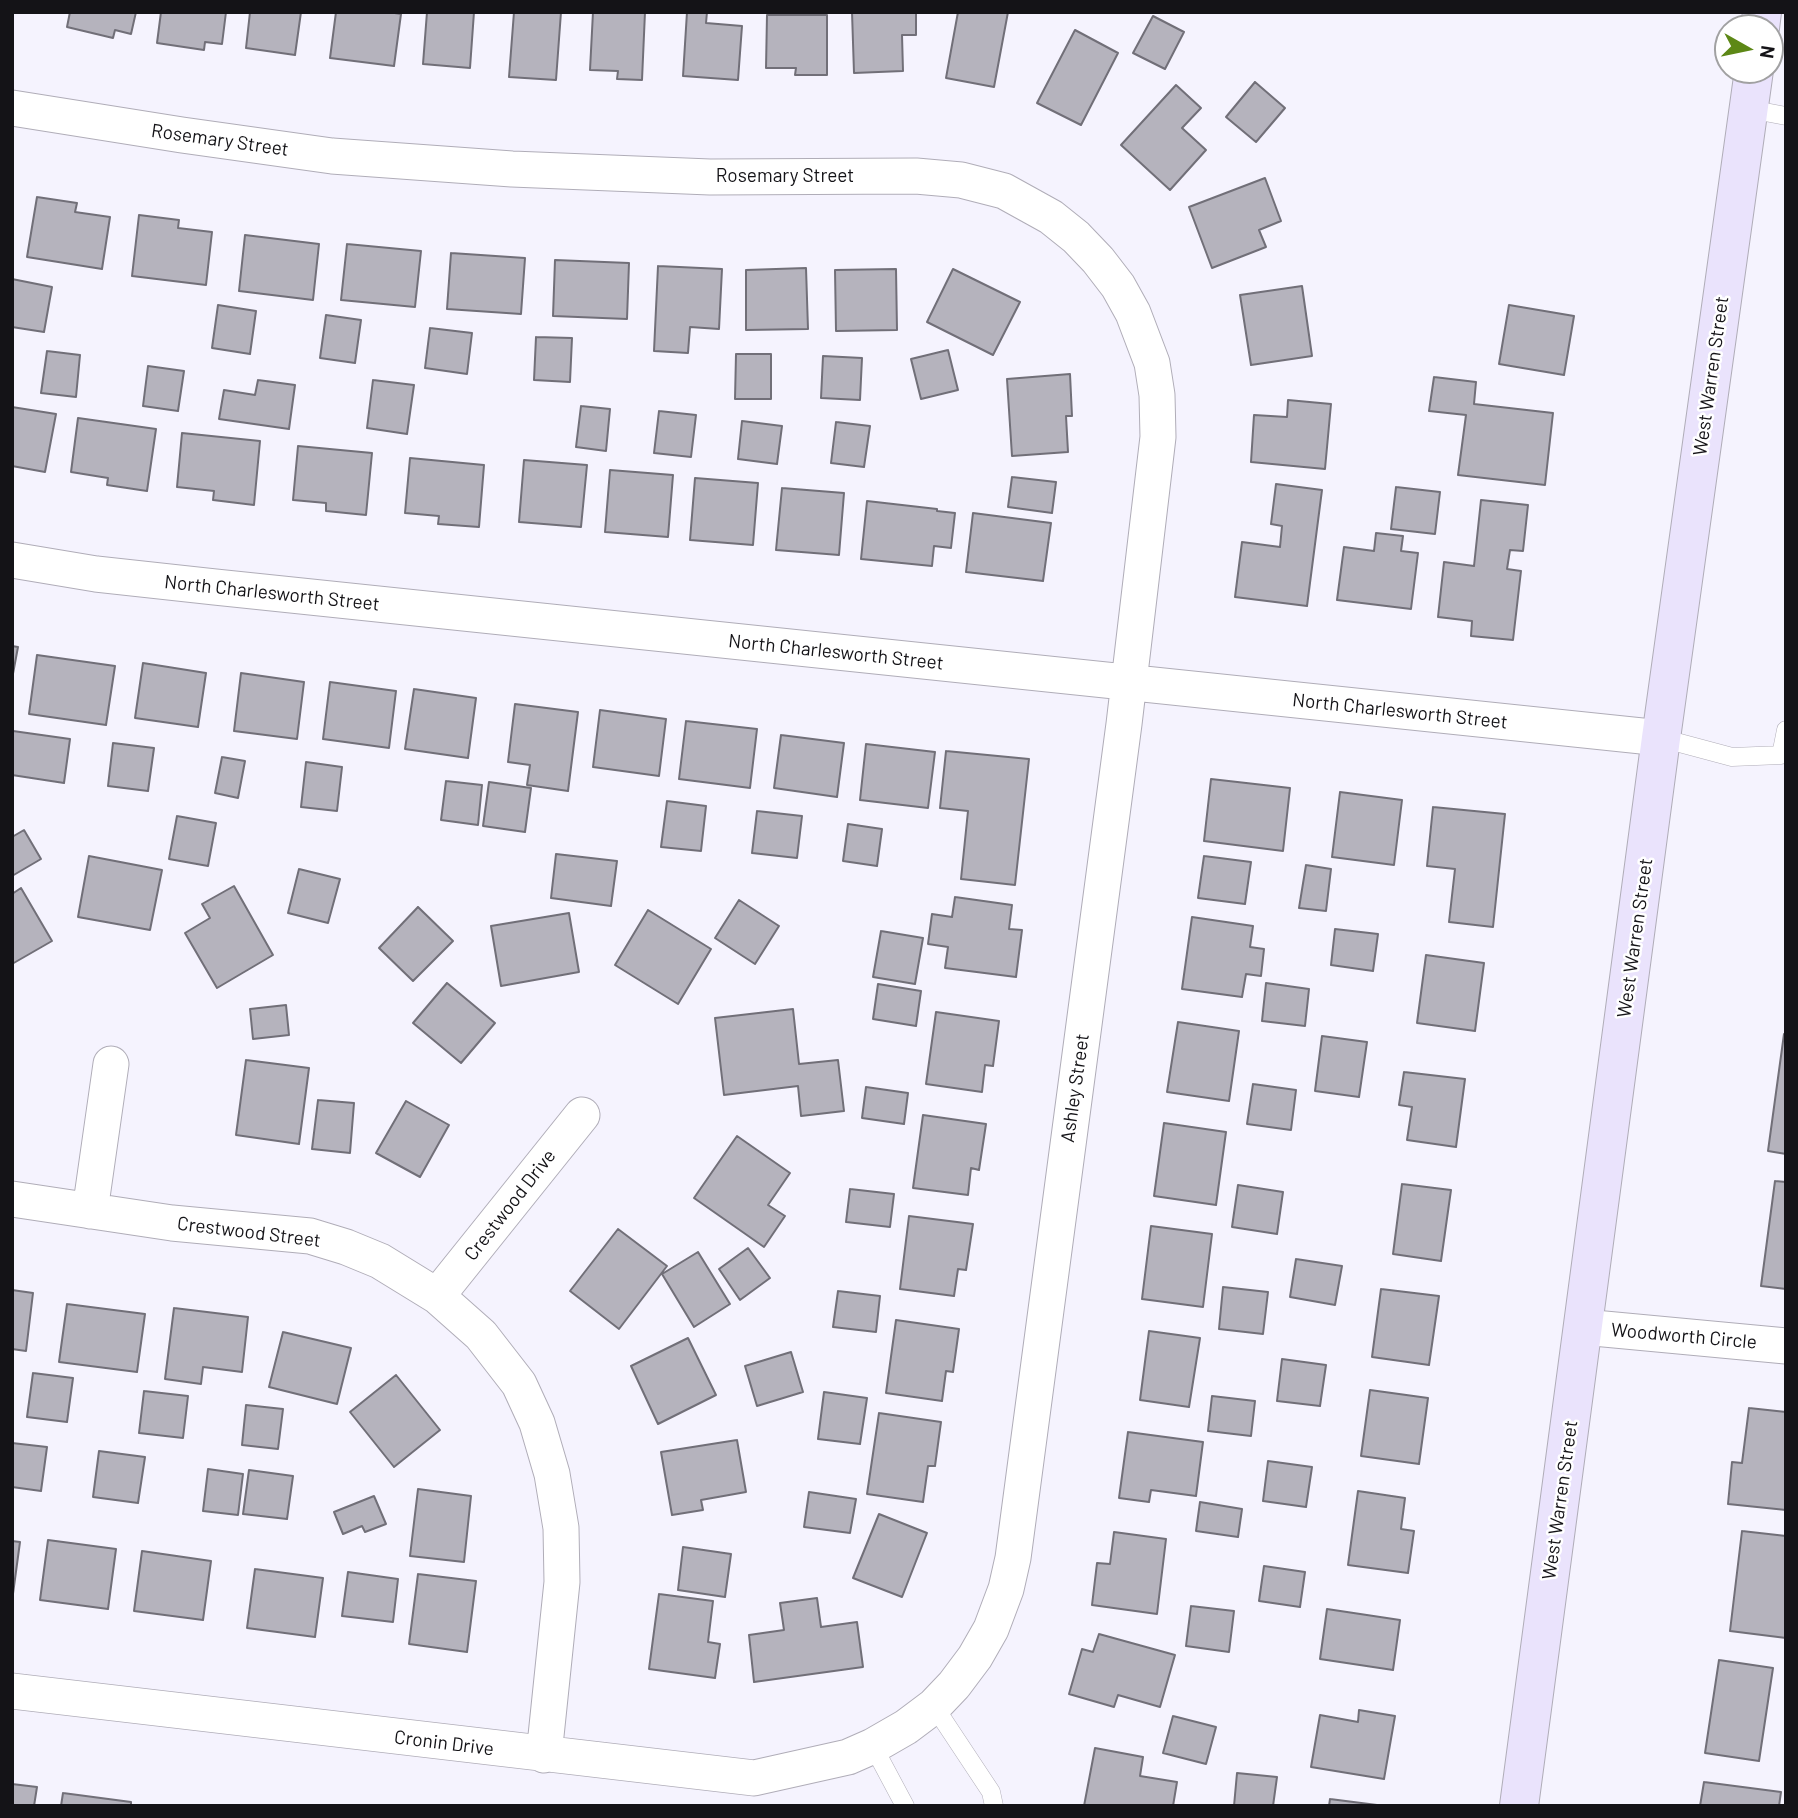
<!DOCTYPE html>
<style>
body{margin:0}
#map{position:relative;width:1798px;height:1818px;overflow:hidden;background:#f5f3fe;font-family:Barlow,sans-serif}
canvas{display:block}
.frame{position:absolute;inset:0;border:14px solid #141317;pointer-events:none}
.north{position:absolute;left:1714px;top:14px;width:70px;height:70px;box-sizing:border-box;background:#fff;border:2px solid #a1a1a2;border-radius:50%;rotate:99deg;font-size:19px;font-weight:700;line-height:28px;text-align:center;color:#141317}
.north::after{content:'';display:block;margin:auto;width:24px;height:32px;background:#5d8816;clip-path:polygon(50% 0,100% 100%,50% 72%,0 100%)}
</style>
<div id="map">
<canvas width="1798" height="1818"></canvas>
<div class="frame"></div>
<div class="north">N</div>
</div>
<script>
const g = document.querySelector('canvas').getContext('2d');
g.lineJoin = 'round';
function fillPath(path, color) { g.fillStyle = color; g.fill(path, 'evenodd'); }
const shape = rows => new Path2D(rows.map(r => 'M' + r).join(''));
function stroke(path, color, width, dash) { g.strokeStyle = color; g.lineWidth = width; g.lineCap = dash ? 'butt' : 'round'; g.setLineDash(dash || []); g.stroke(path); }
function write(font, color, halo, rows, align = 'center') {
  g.font = font + ' Barlow,sans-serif'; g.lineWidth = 5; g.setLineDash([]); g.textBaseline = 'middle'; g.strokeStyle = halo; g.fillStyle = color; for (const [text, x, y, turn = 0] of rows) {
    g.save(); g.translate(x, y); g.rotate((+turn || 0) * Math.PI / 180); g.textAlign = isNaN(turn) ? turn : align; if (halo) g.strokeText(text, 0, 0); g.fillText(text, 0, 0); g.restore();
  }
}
const building = shape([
 [70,12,136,12,131,34,115,30,113,38,67,27,70,12],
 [161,12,226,12,222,44,205,42,204,50,157,43,161,12],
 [250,12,301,12,295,55,246,48,250,12],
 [336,12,388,12,401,14,394,66,330,58,336,12],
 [427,12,474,12,470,68,423,64,427,12],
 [514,12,561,12,556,80,509,77,514,12],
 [593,12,645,12,642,80,617,79,618,71,590,70,593,12],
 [687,12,707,12,706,23,742,26,738,80,683,76,687,12],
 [852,12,916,12,916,35,902,35,903,71,854,73,852,12],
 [958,12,1008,12,994,87,946,78,958,12],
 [767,15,827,15,827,75,795,75,796,68,766,68,767,15],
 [1153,16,1184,32,1165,69,1133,53,1153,16],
 [1075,30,1118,53,1081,125,1037,103,1075,30],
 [1255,82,1285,108,1256,142,1226,117,1255,82],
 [1176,85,1201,108,1182,128,1206,150,1170,190,1121,145,1176,85],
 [1265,178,1281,221,1259,230,1266,247,1212,268,1189,207,1265,178],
 [37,197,77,203,75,212,110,217,102,269,27,257,37,197],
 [139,215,179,220,178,228,212,232,206,285,132,276,139,215],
 [245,235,319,244,313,300,239,291,245,235],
 [347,244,421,251,415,307,341,300,347,244],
 [451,253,525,258,521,314,447,309,451,253],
 [555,260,629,263,627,319,553,316,555,260],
 [658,266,722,269,719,329,690,327,688,353,654,351,658,266],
 [806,268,808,329,746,330,746,270,806,268],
 [896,269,897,330,836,331,835,270,896,269],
 [953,269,1020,302,993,355,927,322,953,269],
 [12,279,52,287,44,332,12,327,12,279],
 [1302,286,1312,356,1251,365,1240,295,1302,286],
 [218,305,256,311,250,354,212,348,218,305],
 [1509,305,1574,316,1564,375,1499,364,1509,305],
 [326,315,361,320,355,363,320,358,326,315],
 [430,328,472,333,467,374,425,368,430,328],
 [536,337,572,338,570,382,534,380,536,337],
 [948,350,958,390,921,399,911,359,948,350],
 [47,351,80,355,76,397,41,393,47,351],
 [736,354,771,354,771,399,735,399,736,354],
 [823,356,862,358,860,400,821,398,823,356],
 [148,366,184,371,178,411,143,406,148,366],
 [1070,374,1072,416,1066,416,1068,452,1012,456,1007,379,1070,374],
 [1434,377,1476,382,1474,404,1553,413,1545,485,1458,475,1466,415,1429,411,1434,377],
 [258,380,295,385,289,429,219,419,224,390,255,395,258,380],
 [373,380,414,385,407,434,367,428,373,380],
 [1288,400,1331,404,1325,469,1251,462,1254,415,1287,417,1288,400],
 [581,406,610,409,606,451,576,447,581,406],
 [12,407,56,414,45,472,12,466,12,407],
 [659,411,696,415,691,457,654,453,659,411],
 [78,418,156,429,147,491,107,485,108,478,71,472,78,418],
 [742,421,782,426,777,464,738,459,742,421],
 [836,422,870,426,864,467,831,463,836,422],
 [182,433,260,441,254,505,213,500,214,491,177,487,182,433],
 [298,446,372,453,366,515,326,511,326,503,293,500,298,446],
 [410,458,484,465,479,527,438,524,439,516,405,513,410,458],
 [524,460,587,465,581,527,519,522,524,460],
 [610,470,673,475,668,537,605,532,610,470],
 [1012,477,1056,482,1052,513,1008,507,1012,477],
 [695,478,758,483,753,545,690,540,695,478],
 [1276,484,1322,490,1307,606,1235,597,1242,542,1280,547,1282,526,1271,524,1276,484],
 [1396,487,1440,492,1435,534,1391,529,1396,487],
 [782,488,844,493,839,555,776,550,782,488],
 [1481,500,1528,505,1523,551,1510,550,1507,569,1521,571,1513,640,1471,636,1472,621,1438,617,1444,562,1474,566,1481,500],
 [867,501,937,509,937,511,955,513,951,548,934,546,932,566,861,559,867,501],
 [973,513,1051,523,1043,581,966,572,973,513],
 [1376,533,1403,536,1401,551,1418,553,1411,609,1337,600,1344,547,1374,551,1376,533],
 [12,646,18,647,12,679,12,646],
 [37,655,115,666,106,725,29,714,37,655],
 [143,663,206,673,198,727,135,718,143,663],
 [241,673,304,682,297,739,234,731,241,673],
 [330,682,396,691,389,748,323,739,330,682],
 [414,689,476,698,468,758,405,749,414,689],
 [515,704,578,712,568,791,527,785,530,765,508,762,515,704],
 [600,710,666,719,659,776,593,767,600,710],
 [686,721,757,729,750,788,679,779,686,721],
 [13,731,70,739,64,783,12,775,13,731],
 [781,735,844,743,837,797,774,788,781,735],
 [113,743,154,748,148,791,108,786,113,743],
 [866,744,935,752,928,808,860,800,866,744],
 [946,751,1029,759,1015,885,961,879,968,811,940,808,946,751],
 [222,757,245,761,238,798,215,793,222,757],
 [306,762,342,767,337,811,301,807,306,762],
 [1211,779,1290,788,1283,851,1204,841,1211,779],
 [446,781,482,785,478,825,441,820,446,781],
 [489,782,531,788,525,832,483,826,489,782],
 [1340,792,1402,800,1394,865,1332,857,1340,792],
 [667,801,706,806,701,851,661,847,667,801],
 [1433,807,1505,814,1493,927,1449,922,1455,869,1427,866,1433,807],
 [757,811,802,816,797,858,752,853,757,811],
 [177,816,216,823,208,866,169,859,177,816],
 [848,824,882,829,877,866,843,861,848,824],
 [24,830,41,859,12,876,12,837,24,830],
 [556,854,617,861,611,906,551,898,556,854],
 [89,856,162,870,150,930,78,917,89,856],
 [1204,856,1251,862,1245,904,1198,898,1204,856],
 [1306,865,1331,869,1326,911,1299,908,1306,865],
 [299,869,340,879,328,923,288,913,299,869],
 [234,886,273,955,217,988,185,933,210,918,202,904,234,886],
 [21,888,52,941,12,964,12,894,21,888],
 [955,897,1012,905,1009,929,1022,930,1016,977,945,968,948,947,928,944,932,914,952,917,955,897],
 [739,900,779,926,755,964,715,938,739,900],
 [418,907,453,941,413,981,379,948,418,907],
 [648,910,711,949,678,1004,615,965,648,910],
 [569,913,579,972,501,986,491,926,569,913],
 [1192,917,1253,926,1250,947,1264,949,1261,976,1246,974,1242,997,1182,989,1192,917],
 [1335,929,1378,934,1373,971,1331,965,1335,929],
 [881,931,923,938,915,984,873,977,881,931],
 [1426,955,1484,963,1475,1031,1417,1023,1426,955],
 [447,983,495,1023,461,1063,413,1023,447,983],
 [1266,983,1309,989,1305,1026,1262,1021,1266,983],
 [878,984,921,991,916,1026,873,1019,878,984],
 [286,1005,289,1035,253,1039,250,1009,286,1005],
 [793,1009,799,1064,838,1060,844,1111,801,1116,798,1086,724,1095,715,1018,793,1009],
 [936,1012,999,1021,993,1066,985,1065,982,1092,926,1084,936,1012],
 [1178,1022,1239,1031,1229,1101,1167,1092,1178,1022],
 [1784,1034,1786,1035,1786,1154,1768,1151,1784,1034],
 [1322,1036,1367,1042,1359,1097,1315,1091,1322,1036],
 [246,1060,309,1068,299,1144,236,1135,246,1060],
 [1404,1072,1465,1079,1456,1147,1407,1140,1412,1107,1399,1105,1404,1072],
 [1253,1084,1296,1090,1291,1130,1247,1124,1253,1084],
 [866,1087,908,1093,904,1124,862,1118,866,1087],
 [318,1100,354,1103,350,1153,312,1149,318,1100],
 [406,1101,449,1125,420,1177,376,1153,406,1101],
 [923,1115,986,1124,979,1170,971,1168,968,1195,913,1188,923,1115],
 [1164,1123,1226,1132,1216,1205,1154,1196,1164,1123],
 [737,1136,790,1173,768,1205,785,1216,764,1247,694,1198,737,1136],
 [1775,1181,1786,1182,1786,1289,1761,1286,1775,1181],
 [1402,1184,1451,1190,1441,1261,1393,1254,1402,1184],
 [1238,1185,1283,1192,1277,1234,1232,1227,1238,1185],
 [850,1189,894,1194,890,1227,846,1222,850,1189],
 [909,1216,973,1224,966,1270,958,1269,954,1296,900,1289,909,1216],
 [1151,1226,1212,1234,1203,1307,1142,1299,1151,1226],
 [618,1229,667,1266,619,1329,570,1291,618,1229],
 [748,1248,770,1278,740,1300,719,1269,748,1248],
 [698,1252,730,1304,694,1327,662,1274,698,1252],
 [1296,1259,1342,1266,1335,1305,1290,1297,1296,1259],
 [1223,1287,1268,1292,1263,1334,1219,1329,1223,1287],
 [1381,1289,1439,1296,1429,1365,1372,1357,1381,1289],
 [12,1290,33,1293,26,1351,12,1349,12,1290],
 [838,1291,880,1296,876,1332,833,1327,838,1291],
 [67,1304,145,1314,137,1372,59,1362,67,1304],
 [174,1308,248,1317,242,1372,203,1367,201,1384,165,1379,174,1308],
 [896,1320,959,1329,953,1372,946,1371,942,1401,886,1393,896,1320],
 [1149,1331,1200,1338,1189,1407,1140,1400,1149,1331],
 [283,1332,351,1348,337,1404,269,1387,283,1332],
 [688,1338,716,1395,658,1424,631,1366,688,1338],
 [791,1352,803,1392,757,1406,745,1366,791,1352],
 [1282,1359,1326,1365,1320,1406,1277,1401,1282,1359],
 [33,1373,73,1378,67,1422,27,1417,33,1373],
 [396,1375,440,1430,394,1467,350,1412,396,1375],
 [1370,1390,1428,1398,1419,1464,1361,1456,1370,1390],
 [144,1391,188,1396,183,1438,139,1433,144,1391],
 [824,1392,867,1398,860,1444,818,1439,824,1392],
 [1212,1396,1255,1401,1251,1436,1208,1431,1212,1396],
 [246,1405,283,1409,278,1449,242,1445,246,1405],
 [1749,1408,1786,1412,1786,1510,1728,1504,1732,1462,1742,1463,1749,1408],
 [879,1413,941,1422,935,1466,928,1466,923,1502,867,1494,879,1413],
 [1128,1432,1203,1442,1196,1496,1151,1490,1149,1502,1119,1498,1128,1432],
 [737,1440,746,1492,701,1500,703,1510,672,1515,661,1452,737,1440],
 [12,1443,47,1447,41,1491,12,1487,12,1443],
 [99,1451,145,1457,138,1503,93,1497,99,1451],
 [1268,1461,1312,1467,1306,1507,1263,1501,1268,1461],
 [208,1469,243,1474,238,1515,203,1511,208,1469],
 [249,1470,293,1476,287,1519,243,1514,249,1470],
 [418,1489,471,1496,464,1562,410,1556,418,1489],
 [1358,1491,1405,1498,1401,1529,1414,1531,1408,1573,1348,1565,1358,1491],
 [809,1492,856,1499,850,1533,804,1527,809,1492],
 [374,1496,386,1524,365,1532,362,1526,343,1534,334,1512,374,1496],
 [1200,1502,1242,1509,1238,1537,1196,1531,1200,1502],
 [879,1514,927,1533,902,1597,853,1578,879,1514],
 [1742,1531,1786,1536,1786,1638,1730,1631,1742,1531],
 [1114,1532,1166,1539,1157,1614,1092,1605,1097,1563,1110,1564,1114,1532],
 [48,1540,116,1549,108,1609,40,1600,48,1540],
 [12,1541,20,1542,12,1601,12,1541],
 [683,1547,731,1554,725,1597,678,1590,683,1547],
 [142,1551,211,1561,203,1620,134,1611,142,1551],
 [1264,1566,1305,1572,1300,1607,1259,1601,1264,1566],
 [255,1569,323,1578,315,1637,247,1628,255,1569],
 [348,1572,398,1579,393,1622,342,1616,348,1572],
 [418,1574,476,1581,467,1652,409,1644,418,1574],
 [659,1594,713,1601,708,1642,720,1644,715,1678,649,1669,659,1594],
 [817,1598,821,1627,857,1622,863,1667,754,1682,749,1635,784,1630,780,1603,817,1598],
 [1191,1606,1234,1611,1229,1652,1186,1646,1191,1606],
 [1327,1609,1400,1620,1393,1670,1320,1659,1327,1609],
 [1099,1634,1175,1655,1160,1707,1118,1695,1114,1707,1069,1694,1082,1649,1093,1652,1099,1634],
 [1719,1660,1773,1668,1759,1761,1705,1753,1719,1660],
 [1359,1710,1395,1716,1384,1779,1311,1767,1320,1715,1358,1722,1359,1710],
 [1173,1716,1216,1727,1206,1764,1163,1753,1173,1716],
 [1095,1748,1143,1757,1140,1776,1177,1782,1173,1806,1084,1806,1095,1748],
 [1237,1773,1277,1777,1273,1806,1234,1806,1237,1773],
 [1704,1782,1781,1792,1779,1806,1700,1806,1704,1782],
 [12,1784,37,1787,34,1806,12,1806,12,1784],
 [63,1793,131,1802,131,1806,61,1806,63,1793],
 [1330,1799,1377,1805,1377,1806,1329,1806,1330,1799]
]);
fillPath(building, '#b5b3bd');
stroke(building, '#716f78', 2);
const lane = shape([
 [1749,109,1786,116],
 [1661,738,1732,757,1781,755,1786,730],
 [934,1706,991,1792,994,1806],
 [873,1746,905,1806]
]);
const street = shape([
 [12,108,182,135,332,156,512,169,710,177,916,176,961,180,1004,191,1051,217,1076,237,1098,260,1118,286,1133,313,1152,363,1157,395,1158,437,1124,724,1013,1558,1006,1589,991,1629,975,1657,954,1685,934,1706,906,1727,873,1746,848,1757,754,1778,12,1691],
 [12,560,96,574,215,587,1661,738],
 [12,1199,172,1223,310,1236,346,1247,380,1261,437,1296,481,1335,519,1384,537,1423,552,1474,561,1528,562,1582,544,1755],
 [90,1211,111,1064],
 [437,1296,582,1115],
 [1583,1327,1786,1346]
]);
const secondary = shape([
 [1760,28,1762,12],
 [1519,1806,1661,738,1754,70]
]);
stroke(lane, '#b0adb8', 19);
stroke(street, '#b0adb8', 37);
stroke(secondary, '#b0adb8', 40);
stroke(lane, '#fff', 18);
stroke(street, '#fff', 35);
stroke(secondary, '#eae3fc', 38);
write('19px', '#141317', '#fff', [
 ["Rosemary Street",220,140,8],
 ["Rosemary Street",785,176],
 ["West Warren Street",1711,376,-82],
 ["North Charlesworth Street",272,593,6],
 ["North Charlesworth Street",836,652,6],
 ["North Charlesworth Street",1400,711,6],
 ["West Warren Street",1635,938,-82],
 ["Ashley Street",1075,1088,-82],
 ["Crestwood Drive",510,1205,-52],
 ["Crestwood Street",249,1232,7],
 ["Woodworth Circle",1684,1336,5],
 ["West Warren Street",1560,1500,-82],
 ["Cronin Drive",444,1743,7]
]);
</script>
